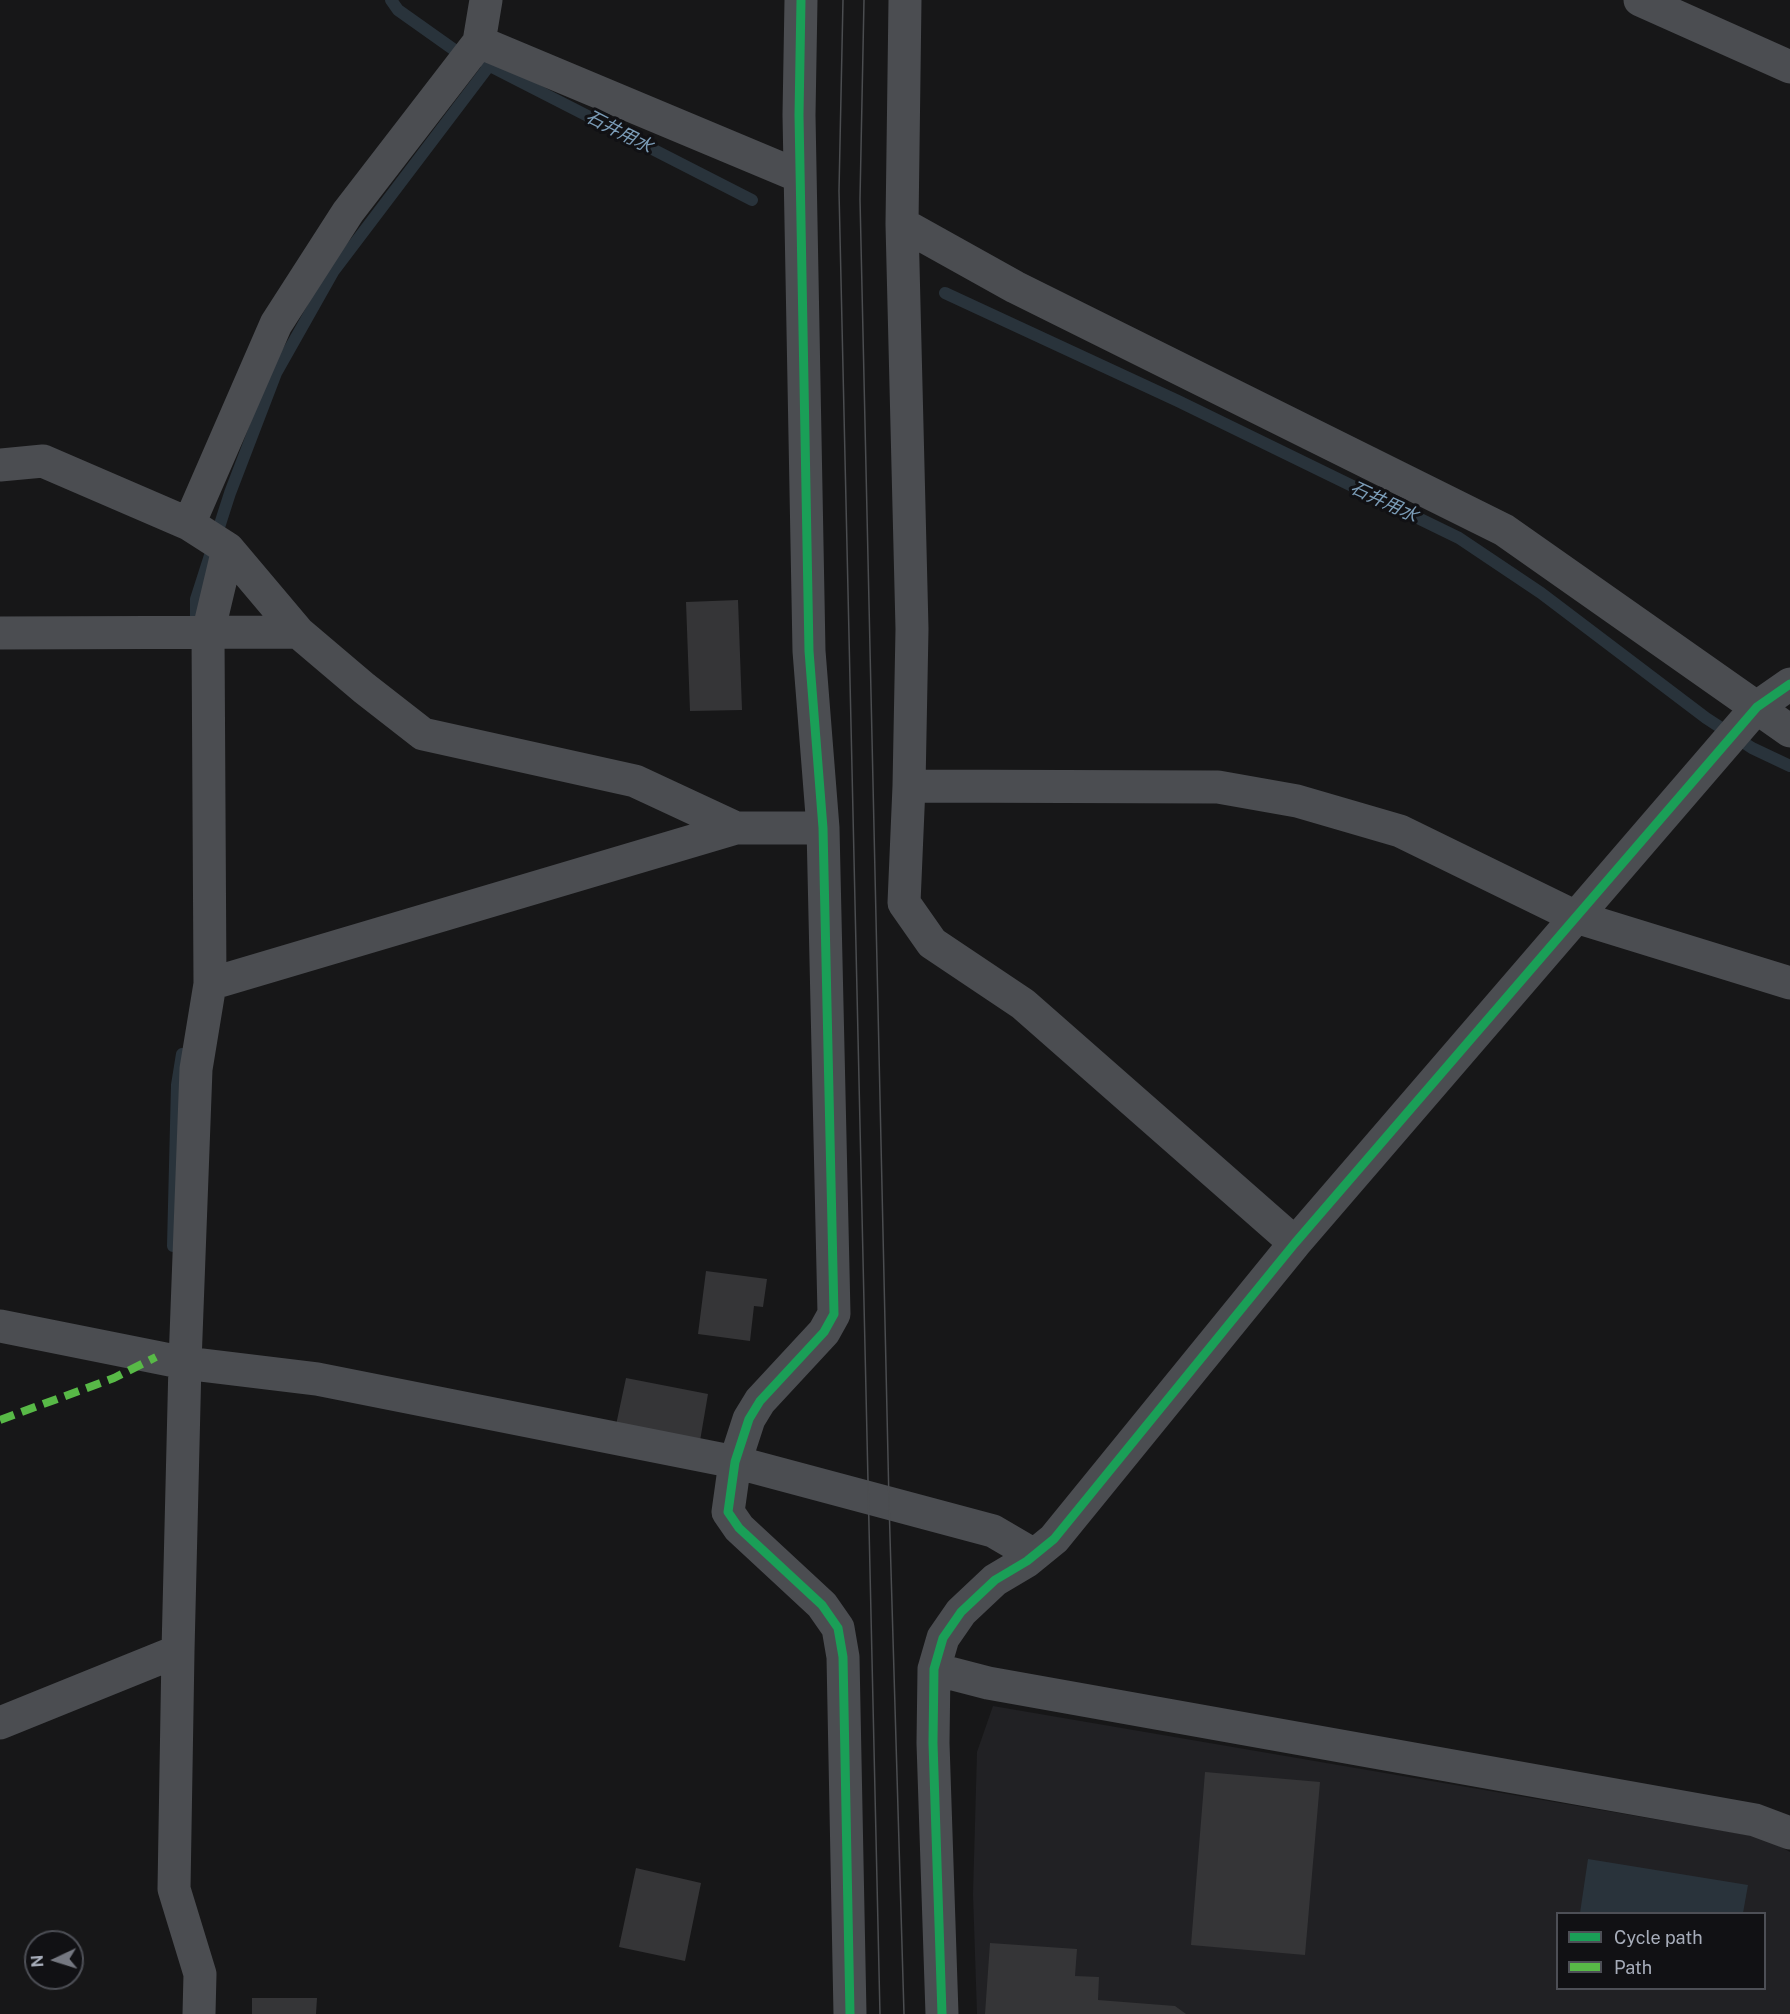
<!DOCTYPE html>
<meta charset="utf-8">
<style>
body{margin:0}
#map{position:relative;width:1790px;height:2014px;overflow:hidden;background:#171718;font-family:"Public Sans",sans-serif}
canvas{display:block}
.legend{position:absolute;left:1556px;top:1912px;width:210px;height:78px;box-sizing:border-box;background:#111114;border:2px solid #4d4f56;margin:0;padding:8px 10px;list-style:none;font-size:18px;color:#a7adba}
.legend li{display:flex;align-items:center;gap:12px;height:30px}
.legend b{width:30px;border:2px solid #4d4f56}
.north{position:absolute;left:24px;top:1930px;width:60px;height:60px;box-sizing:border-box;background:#111114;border:2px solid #4d4f56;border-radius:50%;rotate:266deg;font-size:16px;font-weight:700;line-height:24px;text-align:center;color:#a7adba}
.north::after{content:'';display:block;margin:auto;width:21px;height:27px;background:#757881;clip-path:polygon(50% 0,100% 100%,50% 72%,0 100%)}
</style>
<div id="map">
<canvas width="1790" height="2014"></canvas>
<ul class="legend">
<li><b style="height:8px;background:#1a9f57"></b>Cycle path</li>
<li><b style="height:8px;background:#58b947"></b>Path</li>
</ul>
<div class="north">N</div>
</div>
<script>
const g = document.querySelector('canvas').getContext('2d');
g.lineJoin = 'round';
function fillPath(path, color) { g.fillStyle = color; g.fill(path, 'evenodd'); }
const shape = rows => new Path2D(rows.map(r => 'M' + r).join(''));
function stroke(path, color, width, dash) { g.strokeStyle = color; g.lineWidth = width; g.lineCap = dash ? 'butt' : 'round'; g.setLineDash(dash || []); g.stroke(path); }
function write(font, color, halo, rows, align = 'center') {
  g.font = font + ' "Public Sans","Noto Sans JP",sans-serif'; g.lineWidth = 6; g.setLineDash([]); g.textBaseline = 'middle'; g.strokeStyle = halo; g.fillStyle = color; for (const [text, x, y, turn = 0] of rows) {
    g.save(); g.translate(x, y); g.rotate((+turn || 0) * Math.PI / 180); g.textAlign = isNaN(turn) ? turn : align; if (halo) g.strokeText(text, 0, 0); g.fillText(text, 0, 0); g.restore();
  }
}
fillPath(shape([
 [993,1706,1765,1838,1790,1852,1790,2014,977,2014,973,1894,977,1752],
 [1558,1914,1764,1914,1764,1988,1558,1988]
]), '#212124');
fillPath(shape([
 [1588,1859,1748,1885,1743,1913,1580,1913]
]), '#29333b');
stroke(shape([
 [391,0,398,10,453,49],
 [486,64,752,200],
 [945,293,1178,401,1459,538,1541,593,1706,718,1752,748,1790,766],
 [196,627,196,599,230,493,276,373,333,272,489,66],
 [173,1246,177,1085,182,1054]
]), '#29333b', 12);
fillPath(shape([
 [738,600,742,710,690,711,686,602],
 [706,1271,767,1279,763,1307,754,1306,750,1341,698,1334],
 [626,1378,708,1394,700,1441,616,1425],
 [1205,1772,1320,1782,1305,1955,1191,1945],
 [636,1868,701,1883,685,1961,619,1947],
 [990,1943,1077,1949,1075,1976,1099,1977,1098,2000,1175,2006,1186,2014,985,2014],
 [252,1998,317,1998,316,2014,252,2014]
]), '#353537');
stroke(shape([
 [801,0,799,115,809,651,823,828,834,1314,824,1332,760,1401,749,1419,735,1462,728,1512,739,1528,822,1605,838,1628,843,1657,850,2014],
 [905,0,902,224,912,629,909,786,904,903,932,943,1023,1004,1295,1243],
 [1640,0,1790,67],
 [479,42,799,176],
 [902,224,1015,287,1504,530,1790,731],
 [0,465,43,461,189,524,228,549,298,632],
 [189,524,276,324,348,212,479,42,486,0],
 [0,633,298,632,364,688,423,734,635,781,736,828],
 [909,786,1218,787,1297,801,1400,831,1576,917,1790,983],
 [210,984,736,828,823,828],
 [0,1326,185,1363,317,1379,735,1462,993,1531,1034,1555],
 [934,1669,988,1683,1755,1820,1790,1833],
 [0,1723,178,1651],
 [199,2014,200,1974,174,1889,178,1651,185,1363,196,1069,210,984,208,633,228,549],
 [942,2014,933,1743,934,1669,943,1638,961,1612,995,1580,1027,1561,1054,1539,1295,1243,1576,917,1757,707,1790,684]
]), '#4b4d51', 33);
stroke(shape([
 [843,0,839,191,880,2014],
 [864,0,860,199,889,1502,904,2014]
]), '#4b4d50', 1.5);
stroke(shape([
 [0,1420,114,1378,156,1357]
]), '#58b947', 8, [15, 8]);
stroke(shape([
 [801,0,799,115,809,651,823,828,834,1314,824,1332,760,1401,749,1419,735,1462,728,1512,739,1528,822,1605,838,1628,843,1657,850,2014],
 [942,2014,933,1743,934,1669,943,1638,961,1612,995,1580,1027,1561,1054,1539,1295,1243,1576,917,1757,707,1790,684]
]), '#1a9f57', 9);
write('italic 18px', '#7b9cb7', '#111114', [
 ["石井用水",619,132,27],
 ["石井用水",1384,502,25]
]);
</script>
